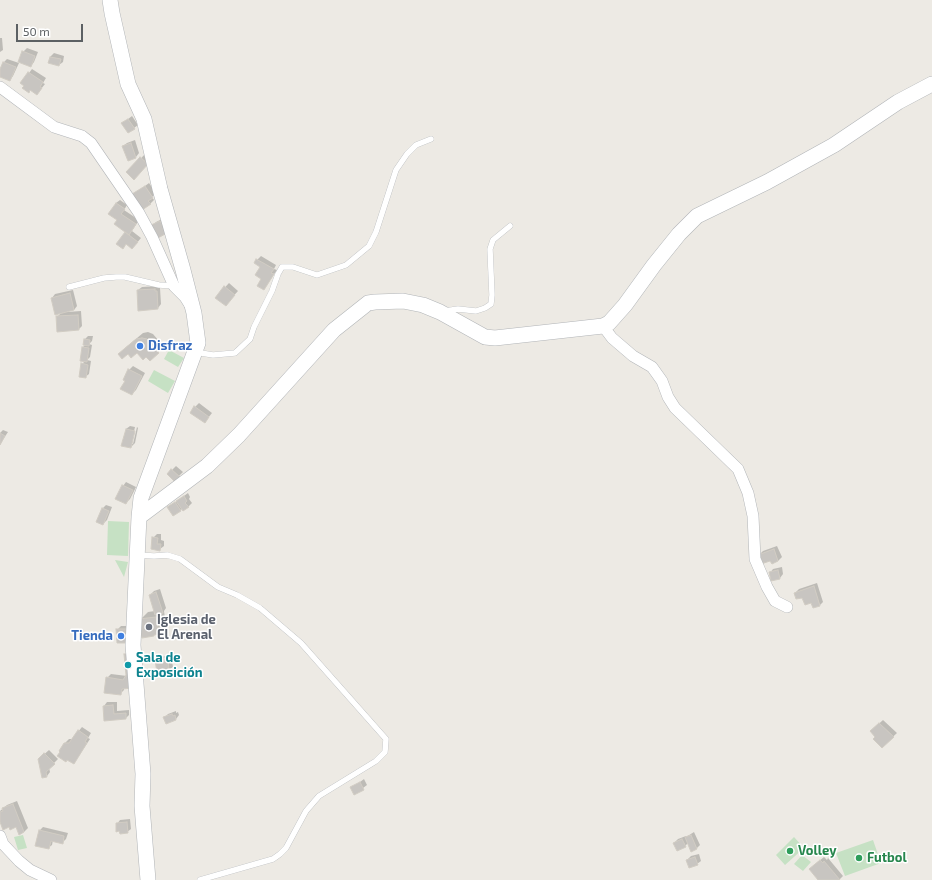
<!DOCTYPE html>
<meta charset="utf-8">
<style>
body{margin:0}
#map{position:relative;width:932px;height:880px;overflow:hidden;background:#edeae4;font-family:"Exo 2",sans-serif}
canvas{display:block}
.scale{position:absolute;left:16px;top:24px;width:67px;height:18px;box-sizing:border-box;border:2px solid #5c6063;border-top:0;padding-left:5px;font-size:12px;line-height:14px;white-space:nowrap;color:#5c6063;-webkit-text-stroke:3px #fff;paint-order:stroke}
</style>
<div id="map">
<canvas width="932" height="880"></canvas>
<div class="scale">50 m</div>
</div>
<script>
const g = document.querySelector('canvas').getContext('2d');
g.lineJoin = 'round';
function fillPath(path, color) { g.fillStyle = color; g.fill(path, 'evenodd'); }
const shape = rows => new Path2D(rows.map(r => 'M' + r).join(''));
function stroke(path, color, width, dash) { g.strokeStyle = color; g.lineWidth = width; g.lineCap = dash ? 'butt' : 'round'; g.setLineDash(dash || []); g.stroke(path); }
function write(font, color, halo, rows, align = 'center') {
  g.font = font + ' "Exo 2",sans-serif'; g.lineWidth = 3; g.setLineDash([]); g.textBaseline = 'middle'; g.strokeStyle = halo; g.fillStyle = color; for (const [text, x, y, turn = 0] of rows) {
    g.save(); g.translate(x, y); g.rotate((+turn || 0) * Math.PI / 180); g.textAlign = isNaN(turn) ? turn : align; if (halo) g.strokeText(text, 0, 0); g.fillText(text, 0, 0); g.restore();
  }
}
fillPath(shape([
 [169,350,184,358,178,367,164,359],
 [154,370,175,381,168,393,148,381],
 [108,521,129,522,128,556,107,555],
 [115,560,128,562,124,577],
 [23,835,27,848,18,850,14,837],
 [794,837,804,848,785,865,776,855],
 [873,840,881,863,845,876,836,853],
 [802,855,811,862,803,871,794,864]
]), '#c6e1c4');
fillPath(shape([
 [0,38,2,38,3,50,0,52],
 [27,48,38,52,34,62,31,66,23,52],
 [54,53,64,56,63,62,59,65,50,57],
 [7,59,19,63,13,76,10,80,0,76,0,71,4,62],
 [32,69,46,78,43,83,45,84,37,94,30,89,29,73],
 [132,116,138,125,134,128,123,123],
 [135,140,139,153,136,157,128,160,123,146,127,143],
 [145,154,151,160,134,178,128,172],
 [149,183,156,193,152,197,154,200,150,204,133,195],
 [120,200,127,205,124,210,139,220,132,231,141,238,136,244,126,243,126,232,119,220,116,203],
 [164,218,170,229,153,225,156,222],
 [261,256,276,265,274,269,277,270,264,289,261,266,255,262],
 [229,283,238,291,229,301,216,297],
 [158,286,158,288,160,288,161,304,158,308,138,290,142,287],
 [73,290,77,306,74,310,67,311,67,312,81,311,82,326,79,329,57,317,61,313,52,298,55,294],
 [148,332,153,334,164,347,158,352,146,356,125,348,143,333],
 [88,336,93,336,92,341,89,344,92,345,90,357,87,360,91,361,89,374,85,377,82,364,85,361,83,347,86,344,85,339],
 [133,366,145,373,136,390,132,394,126,380,129,370],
 [199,403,212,413,205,422,195,407],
 [130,426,135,427,131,444,133,444,137,427,138,428,135,443,131,447,126,429],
 [3,430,8,432,0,444,0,433],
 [176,466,183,472,175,480,168,474],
 [126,482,136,487,130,499,126,503,123,486],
 [188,493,190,497,189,499,192,503,188,507,180,510,169,507],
 [106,505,112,507,107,520,103,524,102,509],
 [157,534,161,534,161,540,164,541,164,546,160,549,152,548,153,538],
 [777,546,782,557,778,561,772,563,771,559,759,555,763,551],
 [782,567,783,574,780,578,770,573,773,569],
 [817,583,823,602,820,605,814,607,812,602,795,593,799,589],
 [160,589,166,608,164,611,166,625,154,635,140,620,148,612,155,611,150,595,154,591],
 [121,626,130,626,130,638,117,630],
 [129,651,133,687,124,688,124,690,120,694,107,678,111,674,127,676,125,655],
 [171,655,173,667,169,670,158,672,156,661,160,657],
 [107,702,117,702,117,711,129,710,129,715,126,718,105,720,104,706],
 [176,711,176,713,178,712,179,715,176,719,165,717,168,714],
 [883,720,897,733,882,747,876,736,871,731],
 [82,727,91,733,88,738,90,739,74,763,65,743,69,739,72,739],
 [49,750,58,759,49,768,50,772,47,776,39,759],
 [364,779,367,785,355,794,352,788],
 [17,801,28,828,24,832,19,833,16,826,9,826,0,820,0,811,7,805],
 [130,819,131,829,127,832,117,824,120,820],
 [43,827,68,833,66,839,62,843,53,840,52,845,48,848,40,830],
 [694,832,700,845,696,849,688,843,685,846,674,843,678,839,686,836,686,837],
 [699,854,701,861,697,864,687,860,691,856],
 [824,857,827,860,828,858,843,876,840,879,819,880,813,866]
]), '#0003');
const building = shape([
 [22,51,35,56,31,67,18,62,22,51],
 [50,57,61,59,59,66,48,63,50,57],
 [3,62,16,67,10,81,0,77,0,69,3,62],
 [28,72,43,82,40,87,42,88,37,95,30,90,29,93,22,88,24,86,20,83,28,72],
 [128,119,135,129,128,133,121,123,128,119],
 [131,143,136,158,128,161,122,146,131,143],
 [140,157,148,164,134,180,126,172,140,157],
 [145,186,153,198,148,201,151,204,142,210,132,194,145,186],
 [116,203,125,209,121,214,136,224,129,235,114,224,117,220,108,214,116,203],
 [160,221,167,233,158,238,151,225,160,221],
 [125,232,138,242,132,249,126,244,123,249,116,244,125,232],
 [256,259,274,269,271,273,274,274,264,290,257,286,261,279,255,275,260,267,254,263,256,259],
 [224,286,235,295,226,306,215,298,224,286],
 [155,289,155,291,157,291,158,309,138,311,137,290,155,289],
 [70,293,74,310,55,315,51,298,70,293],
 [78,315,79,330,57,332,56,316,78,315],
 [142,338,147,339,159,353,150,361,146,357,143,360,137,353,131,358,128,354,122,359,118,354,136,339,142,338],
 [84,339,90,340,89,346,83,345,84,339],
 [82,347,89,348,87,362,80,361,82,347],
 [81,363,88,365,86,378,79,377,81,363],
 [128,369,142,376,132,395,120,389,125,381,123,380,128,369],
 [194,406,209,417,205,423,190,413,194,406],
 [126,429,135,431,131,448,121,446,126,429],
 [0,433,5,436,0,445,0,433],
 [171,469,180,477,175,482,167,474,171,469],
 [122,485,133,490,126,504,115,499,122,485],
 [184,496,187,501,185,503,189,507,183,511,176,501,184,496],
 [175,502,181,511,173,516,167,507,175,502],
 [102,508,109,511,103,525,96,522,102,508],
 [152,537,158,538,157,544,161,544,160,551,151,549,152,537],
 [774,549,778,561,772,564,770,561,761,564,758,555,774,549],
 [778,570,780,579,771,581,769,572,778,570],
 [814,586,820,606,813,608,811,603,805,605,802,598,796,599,794,593,814,586],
 [156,592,163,613,155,615,149,595,156,592],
 [156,617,159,634,154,635,154,636,142,638,139,619,156,617],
 [116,629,126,629,127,643,117,643,116,629],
 [124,654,130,654,133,688,122,689,121,695,104,693,106,677,123,680,126,675,124,654],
 [168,658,169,671,157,673,155,660,168,658],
 [113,705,114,714,126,713,126,719,104,721,103,706,113,705],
 [172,714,173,716,175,715,176,720,166,724,163,717,172,714],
 [879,723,894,737,882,748,873,739,875,737,870,731,879,723],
 [78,730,88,737,85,742,87,743,74,764,67,760,66,762,57,756,60,752,59,751,64,743,69,743,78,730],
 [44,753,55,764,46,772,47,777,42,778,38,759,44,753],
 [360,782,364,790,354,795,350,787,360,782],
 [13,804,24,832,19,835,16,827,10,830,9,827,3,830,0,822,0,812,3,811,2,808,13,804],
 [127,822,128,833,120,834,119,831,116,832,116,823,127,822],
 [39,830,64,836,63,844,51,841,49,849,35,846,39,830],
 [691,835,697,849,691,852,685,837,691,835],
 [682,839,686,847,677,851,673,843,682,839],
 [695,857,698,865,689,868,686,860,695,857],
 [820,860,823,863,824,861,840,880,818,880,809,869,820,860]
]);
fillPath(building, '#c8c5c1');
stroke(building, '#d1ccc3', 1);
const lane = shape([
 [69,287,104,278,116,277,125,277,159,285,174,286],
 [445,311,458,309,476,311,485,308,491,304,492,295,490,249,493,240,510,226],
 [195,352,213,355,235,353,250,339,254,327,272,291,278,274,282,267,293,267,317,275,346,265,369,246,376,232,396,170,407,154,416,145,431,139],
 [138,555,154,556,167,555,180,559,218,587,237,595,260,608,301,643,386,739,385,752,376,761,319,796,306,811,286,848,280,854,273,859,200,880]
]);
const street = shape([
 [0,87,54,127,82,136,91,143,139,213,152,237,174,286,185,297,190,305],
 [603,326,612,338,633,356,652,367,662,381,668,397,675,408,738,469,748,493,753,516,755,559,767,587,775,601,787,607],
 [0,836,3,844,19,861,30,870,51,880]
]);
const secondary = shape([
 [110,0,112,13,128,84,144,119,160,189,183,270,194,313,198,343,141,498,139,517,133,645,143,774,142,806,148,880],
 [139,517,207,466,239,435,334,330,368,303,375,302,403,301,423,305,440,312,485,337,495,338,603,326,609,323,625,305,654,265,679,234,697,216,767,182,834,145,898,102,932,84]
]);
stroke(lane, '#b2b5b8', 6);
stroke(street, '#b2b5b8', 12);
stroke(secondary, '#b1b4b7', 16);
stroke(lane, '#fff', 5.5);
stroke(street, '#fff', 11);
stroke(secondary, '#fff', 15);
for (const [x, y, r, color] of [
 [140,346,4,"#3f7fe0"],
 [149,627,4,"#6b7280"],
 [121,636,4,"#3f7fe0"],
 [128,665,4,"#0f9aa8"],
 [790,851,4,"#2e9e5b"],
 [859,858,4,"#2e9e5b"]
]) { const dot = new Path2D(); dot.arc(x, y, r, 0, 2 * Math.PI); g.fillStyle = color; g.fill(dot); stroke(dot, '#fff', 1.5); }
write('bold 13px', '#366cbe', '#fff', [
 ["Disfraz",148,346],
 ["Tienda",113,636,"right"]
], 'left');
write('bold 13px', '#5b616d', '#fff', [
 ["Iglesia de",157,620],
 ["El Arenal",157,635]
], 'left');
write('bold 13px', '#0d838f', '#fff', [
 ["Sala de",136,658],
 ["Exposición",136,673]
], 'left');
write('bold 13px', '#27864d', '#fff', [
 ["Volley",798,851],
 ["Futbol",867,858]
], 'left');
</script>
